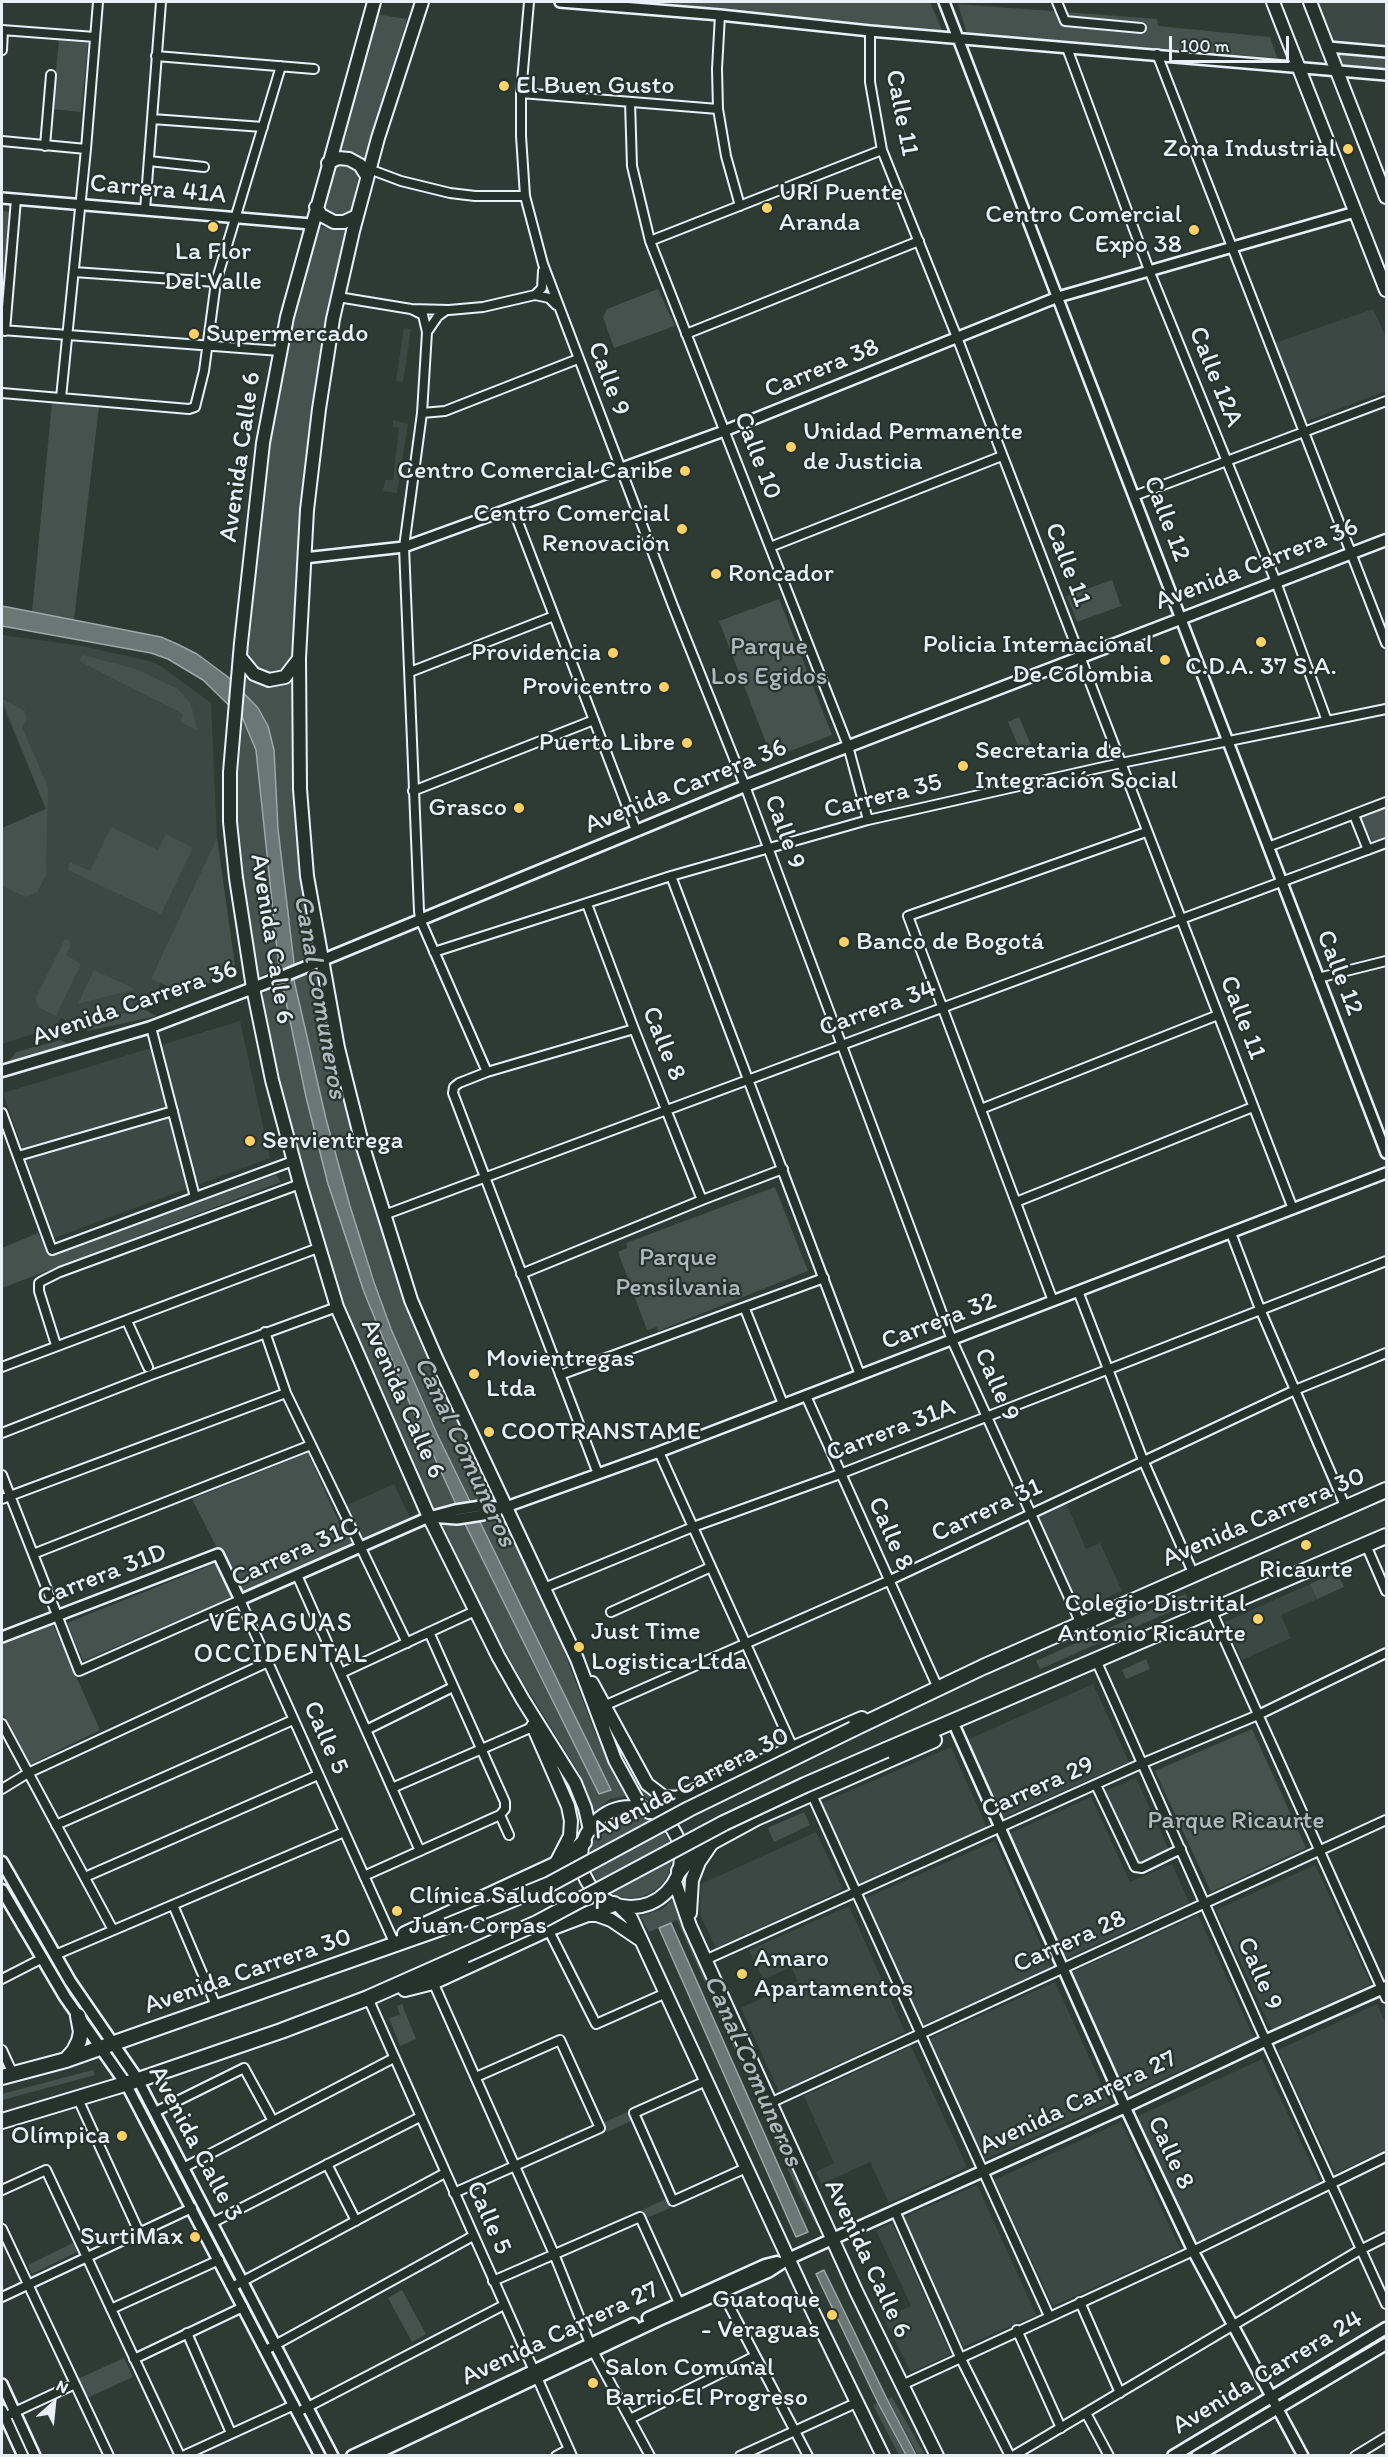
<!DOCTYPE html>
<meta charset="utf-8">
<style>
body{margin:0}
#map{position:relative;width:1388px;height:2457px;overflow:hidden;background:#2e3b35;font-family:Itim,sans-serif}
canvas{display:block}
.frame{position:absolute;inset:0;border:3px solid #e8f1f8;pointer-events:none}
.north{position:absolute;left:24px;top:2373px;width:60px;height:60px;-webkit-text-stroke:4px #26332d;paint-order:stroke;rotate:27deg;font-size:16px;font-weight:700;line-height:24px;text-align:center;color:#e8f1f8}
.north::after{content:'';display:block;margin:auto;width:21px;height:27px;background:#e8f1f8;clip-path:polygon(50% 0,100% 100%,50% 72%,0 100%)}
.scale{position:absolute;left:1169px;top:36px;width:120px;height:27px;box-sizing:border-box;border:3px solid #e8f1f8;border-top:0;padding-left:8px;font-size:18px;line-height:21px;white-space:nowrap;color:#e8f1f8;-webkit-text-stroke:4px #26332d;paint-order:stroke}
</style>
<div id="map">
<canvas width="1388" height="2457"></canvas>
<div class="frame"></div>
<div class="north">N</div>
<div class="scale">100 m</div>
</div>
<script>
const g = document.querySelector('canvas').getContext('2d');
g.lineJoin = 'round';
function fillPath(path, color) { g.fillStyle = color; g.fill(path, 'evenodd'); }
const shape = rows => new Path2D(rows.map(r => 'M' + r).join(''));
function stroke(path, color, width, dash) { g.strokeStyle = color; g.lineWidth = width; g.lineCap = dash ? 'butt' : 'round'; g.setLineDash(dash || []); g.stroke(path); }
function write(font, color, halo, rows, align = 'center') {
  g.font = font + ' Itim,sans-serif'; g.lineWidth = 4.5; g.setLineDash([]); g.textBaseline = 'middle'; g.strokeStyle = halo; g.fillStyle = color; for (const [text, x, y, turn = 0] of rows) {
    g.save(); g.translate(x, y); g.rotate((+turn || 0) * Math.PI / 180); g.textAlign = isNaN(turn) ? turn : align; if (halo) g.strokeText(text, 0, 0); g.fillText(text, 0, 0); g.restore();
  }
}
fillPath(shape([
 [1317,2,1386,2,1386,45,1333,41],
 [1373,309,1386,337,1386,391,1302,423,1272,344],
 [404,328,411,329,403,382,396,381],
 [393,420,408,424,397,493,383,491,385,480,393,480,399,428,393,427],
 [2,635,82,646,149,661,161,666,211,703,217,838,236,973,183,993,161,983,151,1004,76,1025,61,1018,55,1027,2,1044,2,828,46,809,2,704],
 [240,1021,270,1158,54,1238,3,1093],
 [394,1484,410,1518,363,1539,347,1505],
 [1066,1503,1086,1549,1100,1543,1122,1591,1079,1610,1038,1516],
 [1337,1572,1344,1587,1281,1615,1291,1638,1242,1660,1225,1622],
 [1093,1684,1129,1762,1002,1818,967,1740],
 [951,1747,987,1828,858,1884,822,1803],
 [1136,1778,1169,1850,1136,1865,1103,1792],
 [1091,1797,1130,1882,1172,1864,1189,1903,1066,1958,1009,1834],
 [816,1832,843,1889,716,1948,700,1915,701,1884],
 [995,1841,1051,1968,922,2025,866,1898],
 [1315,1865,1371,1984,1272,2030,1216,1910],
 [849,1906,905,2032,779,2092,741,2008,798,1981,791,1967,763,1980,749,1950],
 [1198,1915,1254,2038,1127,2095,1072,1972],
 [1055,1982,1110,2103,983,2160,928,2039],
 [1377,2004,1386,2024,1386,2150,1335,2173,1278,2050],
 [911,2046,967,2167,889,2203,870,2162,822,2184,816,2172,834,2163,804,2096],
 [1262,2059,1321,2185,1195,2243,1136,2117],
 [1121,2122,1180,2249,1053,2306,994,2180],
 [977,2185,1036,2315,963,2347,904,2217],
 [892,2223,951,2354,911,2372,884,2318,911,2306,876,2230]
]), '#3b4843');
fillPath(shape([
 [629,2,930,2,943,32,710,8],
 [958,4,1157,19,1158,26,1270,37,1277,58,967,34],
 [375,14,407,19,364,161,336,155],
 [59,40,88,43,81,112,52,109],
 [1338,52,1386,57,1386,70,1344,67],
 [339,160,358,169,358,177,350,217,336,218,327,214,325,209,324,198,332,165],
 [2,211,9,212,2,312],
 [317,227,348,228,328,310,307,456,295,583,294,660,281,676,266,675,247,661,252,584,262,499,272,422,293,312],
 [658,289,675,326,614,348,603,317,607,309],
 [52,402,99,406,74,620,32,612],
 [1112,580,1121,606,1077,622,1067,596],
 [779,599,832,735,772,758,719,621],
 [83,655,136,669,178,689,191,704,197,730,180,722,183,714,79,661],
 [293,675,315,953,294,963,278,829,274,750,244,693,246,677,262,682],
 [2,699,25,711,27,718,22,727,48,787,46,876,37,892,26,897,2,886,2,828,46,809],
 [1019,717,1031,745,1020,750,1008,722],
 [243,719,256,750,279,968,258,977,242,877,237,818,237,781],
 [1386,807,1386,838,1373,843,1361,817],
 [111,827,158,850,166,834,193,848,161,914,68,870,70,862,90,871],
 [217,838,236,973,183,993,151,979],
 [65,939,69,940,70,947,66,955,81,964,56,1016,38,1007,36,997],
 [94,970,135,989,78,1004],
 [313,970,317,972,338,1072,398,1277,428,1361,493,1496,482,1500,470,1502,437,1434,391,1329,350,1206,326,1119,293,976],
 [282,981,306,1097,328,1184,364,1292,410,1404,455,1504,433,1509,373,1382,316,1224,297,1155,262,998,268,987],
 [142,1008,156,1016,88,1031,76,1025],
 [60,1040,69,1044,9,1061,16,1052],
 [276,1175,281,1182,2,1288,2,1248,38,1233,48,1255],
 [775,1187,808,1271,658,1331,657,1327,647,1330,618,1252,627,1248,626,1243],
 [308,1453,342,1529,346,1529,353,1546,241,1595,192,1499],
 [504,1519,559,1638,594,1730,626,1796,610,1799,594,1812,579,1773,518,1674,486,1617,443,1526,465,1524,599,1793,611,1790,479,1523],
 [217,1563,232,1597,83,1661,67,1623],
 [1337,1572,1344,1587,1317,1599,1310,1584],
 [1185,1594,1190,1603,1040,1669,1036,1661],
 [53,1625,100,1730,29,1765,2,1712,2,1644],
 [1146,1659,1150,1669,1126,1679,1122,1670],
 [603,1712,661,1800,658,1802,647,1799,636,1786],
 [1252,1729,1306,1848,1211,1892,1155,1771],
 [804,1812,810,1825,774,1842,768,1828],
 '590 1857a41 41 0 1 1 82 0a41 41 0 1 1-82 0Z',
 [673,1899,706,1973,819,2225,816,2225,799,2194,677,1920,649,1932,640,1916,662,1909],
 [402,2004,416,2039,400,2046,389,2018,400,2015,397,2006],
 [93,2070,95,2075,2,2100,2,2094],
 [627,2112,631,2121,607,2132,603,2123],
 [666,2199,670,2208,644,2219,640,2211],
 [73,2243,77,2252,32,2274,28,2265],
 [402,2290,426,2334,412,2342,388,2298],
 [124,2358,133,2377,87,2398,78,2379],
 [892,2397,925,2455,918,2455,888,2399],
 [877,2403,905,2455,899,2455,873,2405]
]), '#45524e');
const water = shape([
 [2,606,161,637,177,644,197,654,228,677,258,708,268,726,274,750,278,829,294,963,293,976,326,1119,350,1206,374,1282,391,1329,437,1434,611,1790,599,1794,465,1524,410,1404,364,1292,328,1184,306,1097,279,968,256,750,243,719,203,680,168,659,151,653,2,626,2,606],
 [671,1923,808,2232,796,2237,659,1928,671,1923],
 [824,2270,887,2399,916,2455,906,2455,878,2403,816,2274,824,2270]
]);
fillPath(water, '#6b7775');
stroke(water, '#9da8a9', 1.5);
const minor = shape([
 [529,2,521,93,521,136,525,196,543,264,673,606,745,786,952,1340,1081,1624],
 [1057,2,1065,21,1141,28],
 [720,15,717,69,718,109,726,156,740,206],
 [2,30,95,37],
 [870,31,870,82,882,150,960,345,1293,1209],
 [1067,48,1149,270,1276,582,1327,721],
 [2,50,3,30],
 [1157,54,1386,643],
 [156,56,314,69],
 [521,93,718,109],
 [630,102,632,166,650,241,848,746,868,820],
 [152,119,263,127],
 [2,141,86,149],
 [45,146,51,75],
 [149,161,204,167],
 [369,169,401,181,450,193,475,196,525,196],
 [145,210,161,2],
 [650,241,882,150],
 [74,272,216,282],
 [535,295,542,288,543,271],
 [338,297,411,309,449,310,483,307,535,295,549,298,556,305],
 [411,309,423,315,427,332,422,413,404,547,419,911,420,919,487,1072],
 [2,330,280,351],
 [5,331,16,199],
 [427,332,438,316,445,311],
 [686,334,919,241],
 [2,393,189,409,195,407,204,371,216,282,281,66],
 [61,398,86,149,98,2],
 [422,413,445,411,578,359],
 [1134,496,1386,401],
 [513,509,636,830],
 [770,547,1002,456],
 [410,672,554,616],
 [413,791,594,720],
 [1354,815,1368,850],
 [1268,847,1386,802],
 [671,876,860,1375],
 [587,904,634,1029,702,1200],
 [434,952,671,876,868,820,1121,763,1386,709],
 [1318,978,1386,961],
 [151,1027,195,1197],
 [981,1109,1218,1015],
 [2,1113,52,1250,293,1161],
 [18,1156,173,1111],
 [1016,1202,1253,1107],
 [384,1215,1386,843],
 [1231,1233,1260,1309,1346,1508],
 [521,1274,702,1200,783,1169],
 [1078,1291,1143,1460,1194,1575],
 [1053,1301,908,916,1146,832],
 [745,1309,783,1404],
 [127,1321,148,1367],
 [265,1332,286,1393,407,1643],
 [56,1345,39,1291,39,1283,42,1281,60,1272,300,1184],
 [2,1367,318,1248],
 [560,1375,824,1278],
 [806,1396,938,1688],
 [2,1433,151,1375,337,1307],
 [659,1452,793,1748],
 [598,1474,453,1093,454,1087,459,1083,487,1072,634,1029],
 [2,1475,79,1671,240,1600,393,1940],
 [2,1499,286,1393],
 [1366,1545,1386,1591],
 [33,1554,311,1445],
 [297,1575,420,1851],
 [544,1588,693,1527,840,1474,1386,1261],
 [1211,1610,1386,1998],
 [611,1612,711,1567],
 [429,1632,505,1802,505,1809,500,1815],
 [1096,1660,1264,2037,1386,2304],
 [341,1673,475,1611],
 [606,1705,888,1581,1295,1390,1386,1353],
 [2,1724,113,1930],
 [366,1730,453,1687],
 [1096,1785,1135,1867,1142,1868,1181,1849],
 [392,1788,537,1725],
 [2,1789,28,1773,268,1662],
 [812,1795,1049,2316],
 [500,1815,509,1835],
 [56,1825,293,1720],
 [364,1876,500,1815],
 [85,1877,318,1775],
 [173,1905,217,2008],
 [548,1929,596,2024,666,1993],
 [55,1955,344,1832],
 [705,1960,1143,1763,1258,1715,1386,1653],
 [2,1979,41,1959],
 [433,1982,554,2254,593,2351,650,2456],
 [368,1998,572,2456],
 [2,2050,13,2074],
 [706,2081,634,2113,673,2201,746,2168],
 [78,2099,139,2232],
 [770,2103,1386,1820],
 [155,2112,244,2068,273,2121],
 [327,2164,356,2221],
 [183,2168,394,2058],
 [2,2190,46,2170,180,2456],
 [454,2193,600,2128,560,2040,476,2077],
 [895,2211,960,2357,1010,2456],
 [212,2223,420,2117],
 [2,2229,109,2456],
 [493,2281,640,2217,679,2303],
 [232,2287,445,2173],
 [722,2292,808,2456],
 [2,2297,192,2208],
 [1080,2302,1120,2393],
 [111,2309,219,2260],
 [1017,2330,1061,2428],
 [187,2333,231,2433],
 [266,2350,473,2236],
 [134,2359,243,2307],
 [902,2385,1193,2251,1386,2157],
 [298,2412,504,2305],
 [1086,2413,1109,2456],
 [2,2418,75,2384],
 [630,2419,755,2356],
 [183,2456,294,2405],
 [556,2456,569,2449],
 [740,2456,856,2403],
 [1013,2456,1360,2250,1386,2237],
 [1355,2456,1386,2437]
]);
const tertiary = shape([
 [560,2,720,15,870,31,1386,75],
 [944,2,1386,1153],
 [1328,47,1386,52],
 [2,198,311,224],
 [304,558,404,547,724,431,1058,297,1355,212],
 [429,1517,457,1519,483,1515,506,1507,659,1452,1386,1173],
 [2,1637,218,1554,240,1600,429,1517,455,1510,481,1506,498,1507],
 [956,1729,1125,2107,1193,2251,1303,2456],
 [138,2080,333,2456],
 [126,2084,320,2456],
 [2,2384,35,2456],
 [2,2410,23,2456]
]);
const secondary = shape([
 [2,1071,151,1027,279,978,745,786,1386,540],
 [2,1862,70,1981,138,2080],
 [2,1890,65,1997,126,2084],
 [648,2318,765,2265,777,2262],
 [352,2456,633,2324],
 [371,2456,659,2320,768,2272,788,2259,1119,2110,1271,2038,1386,1987],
 [1173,2456,1386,2328],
 [1197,2456,1386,2344]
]);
const primary = shape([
 [374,2,287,317,263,443,241,643,230,772,230,822,236,878,253,988,272,1080,300,1184,337,1307,429,1517,498,1656,523,1700,575,1783,585,1808,590,1830],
 [422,2,378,138,353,231,333,319,319,409,307,510,299,658,300,789,307,876,338,1048,349,1092,363,1147,411,1300,436,1358,577,1659,615,1760,642,1809],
 [1273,2,1386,290],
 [1310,2,1386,197],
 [328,163,338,158,349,159,360,165,367,176],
 [316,207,321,215,334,222,344,222,357,216],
 [240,657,254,674,269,680,285,677,298,660],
 [592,1683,647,1784,664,1797,679,1798],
 [533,1726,568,1806,571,1821,570,1836,555,1865],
 '581 1857a50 50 0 1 1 100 0a50 50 0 1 1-100 0Z',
 [675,1882,690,1926,856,2291,937,2456],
 [619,1906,631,1918,637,1931,813,2312,883,2456],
 [690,1913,692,1880,699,1862,712,1843],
 [585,1915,597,1915,611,1920,639,1939]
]);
const trunk = shape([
 [853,1729,983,1667,1386,1490],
 [886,1750,1386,1536],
 [649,1811,862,1719],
 [679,1871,699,1849,756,1818,934,1740],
 [405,1934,565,1860,584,1842],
 [405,1989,433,1982,548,1929,614,1904],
 [66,2060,74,2051,79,2041,81,2032,78,2016],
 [2,2077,66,2060,447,1926],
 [2,2121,138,2080,281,2031,368,1998,465,1955]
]);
stroke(minor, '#e8f1f8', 12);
stroke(tertiary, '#e8f1f8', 14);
stroke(secondary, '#e8f1f8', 15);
stroke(primary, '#e8f1f8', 16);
stroke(trunk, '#e8f1f8', 18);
stroke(minor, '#26332d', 8);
stroke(tertiary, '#26332d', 9);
stroke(secondary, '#26332d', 10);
stroke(primary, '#26332d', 12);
stroke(trunk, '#26332d', 14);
const trunkBridge = shape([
 [447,1926,550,1884,689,1809,853,1729],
 [465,1955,537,1923,724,1823,805,1785,886,1750]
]);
stroke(trunkBridge, '#e8f1f8', 18, []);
stroke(trunkBridge, '#26332d', 14);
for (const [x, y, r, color] of [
 [504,86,6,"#ffd166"],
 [1348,149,6,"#ffd166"],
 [767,208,6,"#ffd166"],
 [213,227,6,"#ffd166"],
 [1194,230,6,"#ffd166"],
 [194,334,6,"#ffd166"],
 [791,447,6,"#ffd166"],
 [685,471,6,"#ffd166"],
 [682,529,6,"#ffd166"],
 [716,574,6,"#ffd166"],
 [1261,642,6,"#ffd166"],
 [613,653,6,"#ffd166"],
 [1165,660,6,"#ffd166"],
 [664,687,6,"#ffd166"],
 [687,743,6,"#ffd166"],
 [963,766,6,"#ffd166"],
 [519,808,6,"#ffd166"],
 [844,942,6,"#ffd166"],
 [250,1141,6,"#ffd166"],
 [474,1374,6,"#ffd166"],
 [489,1432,6,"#ffd166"],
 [1306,1545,6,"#ffd166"],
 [1258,1619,6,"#ffd166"],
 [579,1647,6,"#ffd166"],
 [397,1911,6,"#ffd166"],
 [742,1974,6,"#ffd166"],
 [122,2136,6,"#ffd166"],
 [195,2237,6,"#ffd166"],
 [832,2315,6,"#ffd166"],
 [593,2383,6,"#ffd166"]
]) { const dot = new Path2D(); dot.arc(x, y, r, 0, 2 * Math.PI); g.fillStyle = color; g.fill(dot); stroke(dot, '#26332d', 2); }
write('26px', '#e8f1f8', '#26332d', [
 ["El Buen Gusto",516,86],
 ["Zona Industrial",1336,149,"right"],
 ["URI Puente",779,193],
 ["Aranda",779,223],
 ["Centro Comercial",1182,215,"right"],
 ["Expo 38",1182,245,"right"],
 ["La Flor",213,252,"center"],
 ["Del Valle",213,282,"center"],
 ["Supermercado",206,334],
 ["Unidad Permanente",803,432],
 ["de Justicia",803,462],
 ["Centro Comercial Caribe",673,471,"right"],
 ["Centro Comercial",670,514,"right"],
 ["Renovación",670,544,"right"],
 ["Roncador",728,574],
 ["Policia Internacional",1153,645,"right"],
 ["De Colombia",1153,675,"right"],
 ["Providencia",601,653,"right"],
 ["C.D.A. 37 S.A.",1261,667,"center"],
 ["Provicentro",652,687,"right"],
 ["Puerto Libre",675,743,"right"],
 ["Secretaria de",975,751],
 ["Integración Social",975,781],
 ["Grasco",507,808,"right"],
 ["Banco de Bogotá",856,942],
 ["Servientrega",262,1141],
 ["Movientregas",486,1359],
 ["Ltda",486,1389],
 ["COOTRANSTAME",501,1432],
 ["Ricaurte",1306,1570,"center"],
 ["Colegio Distrital",1246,1604,"right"],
 ["Antonio Ricaurte",1246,1634,"right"],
 ["Just Time",591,1632],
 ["Logistica Ltda",591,1662],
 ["Clínica Saludcoop",409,1896],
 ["Juan Corpas",409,1926],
 ["Amaro",754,1959],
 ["Apartamentos",754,1989],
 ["Olímpica",110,2136,"right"],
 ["SurtiMax",183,2237,"right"],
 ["Guatoque",820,2300,"right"],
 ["- Veraguas",820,2330,"right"],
 ["Salon Comunal",605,2368],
 ["Barrio El Progreso",605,2398]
], 'left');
write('26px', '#e8f1f8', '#26332d', [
 ["Calle 11",901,113,79],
 ["Carrera 41A",158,190,5],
 ["Carrera 38",822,369,-22],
 ["Calle 12A",1215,377,68],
 ["Calle 9",608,379,69],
 ["Calle 10",757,456,69],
 ["Avenida Calle 6",241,457,-82],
 ["Calle 12",1166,519,69],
 ["Calle 11",1067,565,69],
 ["Avenida Carrera 36",1257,565,-21],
 ["Avenida Carrera 36",686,787,-22],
 ["Carrera 35",883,797,-14],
 ["Calle 9",784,832,70],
 ["Avenida Calle 6",271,939,81],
 ["Calle 12",1339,973,69],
 ["Avenida Carrera 36",135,1004,-19],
 ["Carrera 34",878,1009,-20],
 ["Calle 11",1242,1018,69],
 ["Calle 8",663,1044,68],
 ["Carrera 32",939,1322,-21],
 ["Calle 9",996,1385,66],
 ["Avenida Calle 6",402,1399,66],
 ["Carrera 31A",891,1431,-21],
 ["Carrera 31",987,1511,-25],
 ["Avenida Carrera 30",1264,1518,-23],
 ["Calle 8",890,1534,66],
 ["Carrera 31C",295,1553,-24],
 ["Carrera 31D",102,1576,-21],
 ["Calle 5",325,1738,66],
 ["Avenida Carrera 30",691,1784,-27],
 ["Carrera 29",1038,1788,-24],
 ["Carrera 28",1070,1942,-24],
 ["Avenida Carrera 30",248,1972,-19],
 ["Calle 9",1259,1974,66],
 ["Avenida Carrera 27",1078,2103,-25],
 ["Avenida Calle 3",195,2144,62],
 ["Calle 8",1170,2153,65],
 ["Calle 5",488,2218,66],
 ["Avenida Calle 6",867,2259,65],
 ["Avenida Carrera 27",560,2334,-25],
 ["Avenida Carrera 24",1268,2373,-31]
]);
write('26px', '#afb9bc', '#26332d', [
 ["Parque",769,647],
 ["Los Egidos",769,677],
 ["Parque",678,1258],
 ["Pensilvania",678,1288],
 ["Parque Ricaurte",1236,1821]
]);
write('italic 27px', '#b0babd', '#26332d', [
 ["Canal Comuneros",319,997,80],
 ["Canal Comuneros",464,1452,65],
 ["Canal Comuneros",752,2071,66]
]);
g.letterSpacing = '1.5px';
write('27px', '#e8f1f8', '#26332d', [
 ["VERAGUAS",281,1624],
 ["OCCIDENTAL",281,1655]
]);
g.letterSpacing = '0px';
</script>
